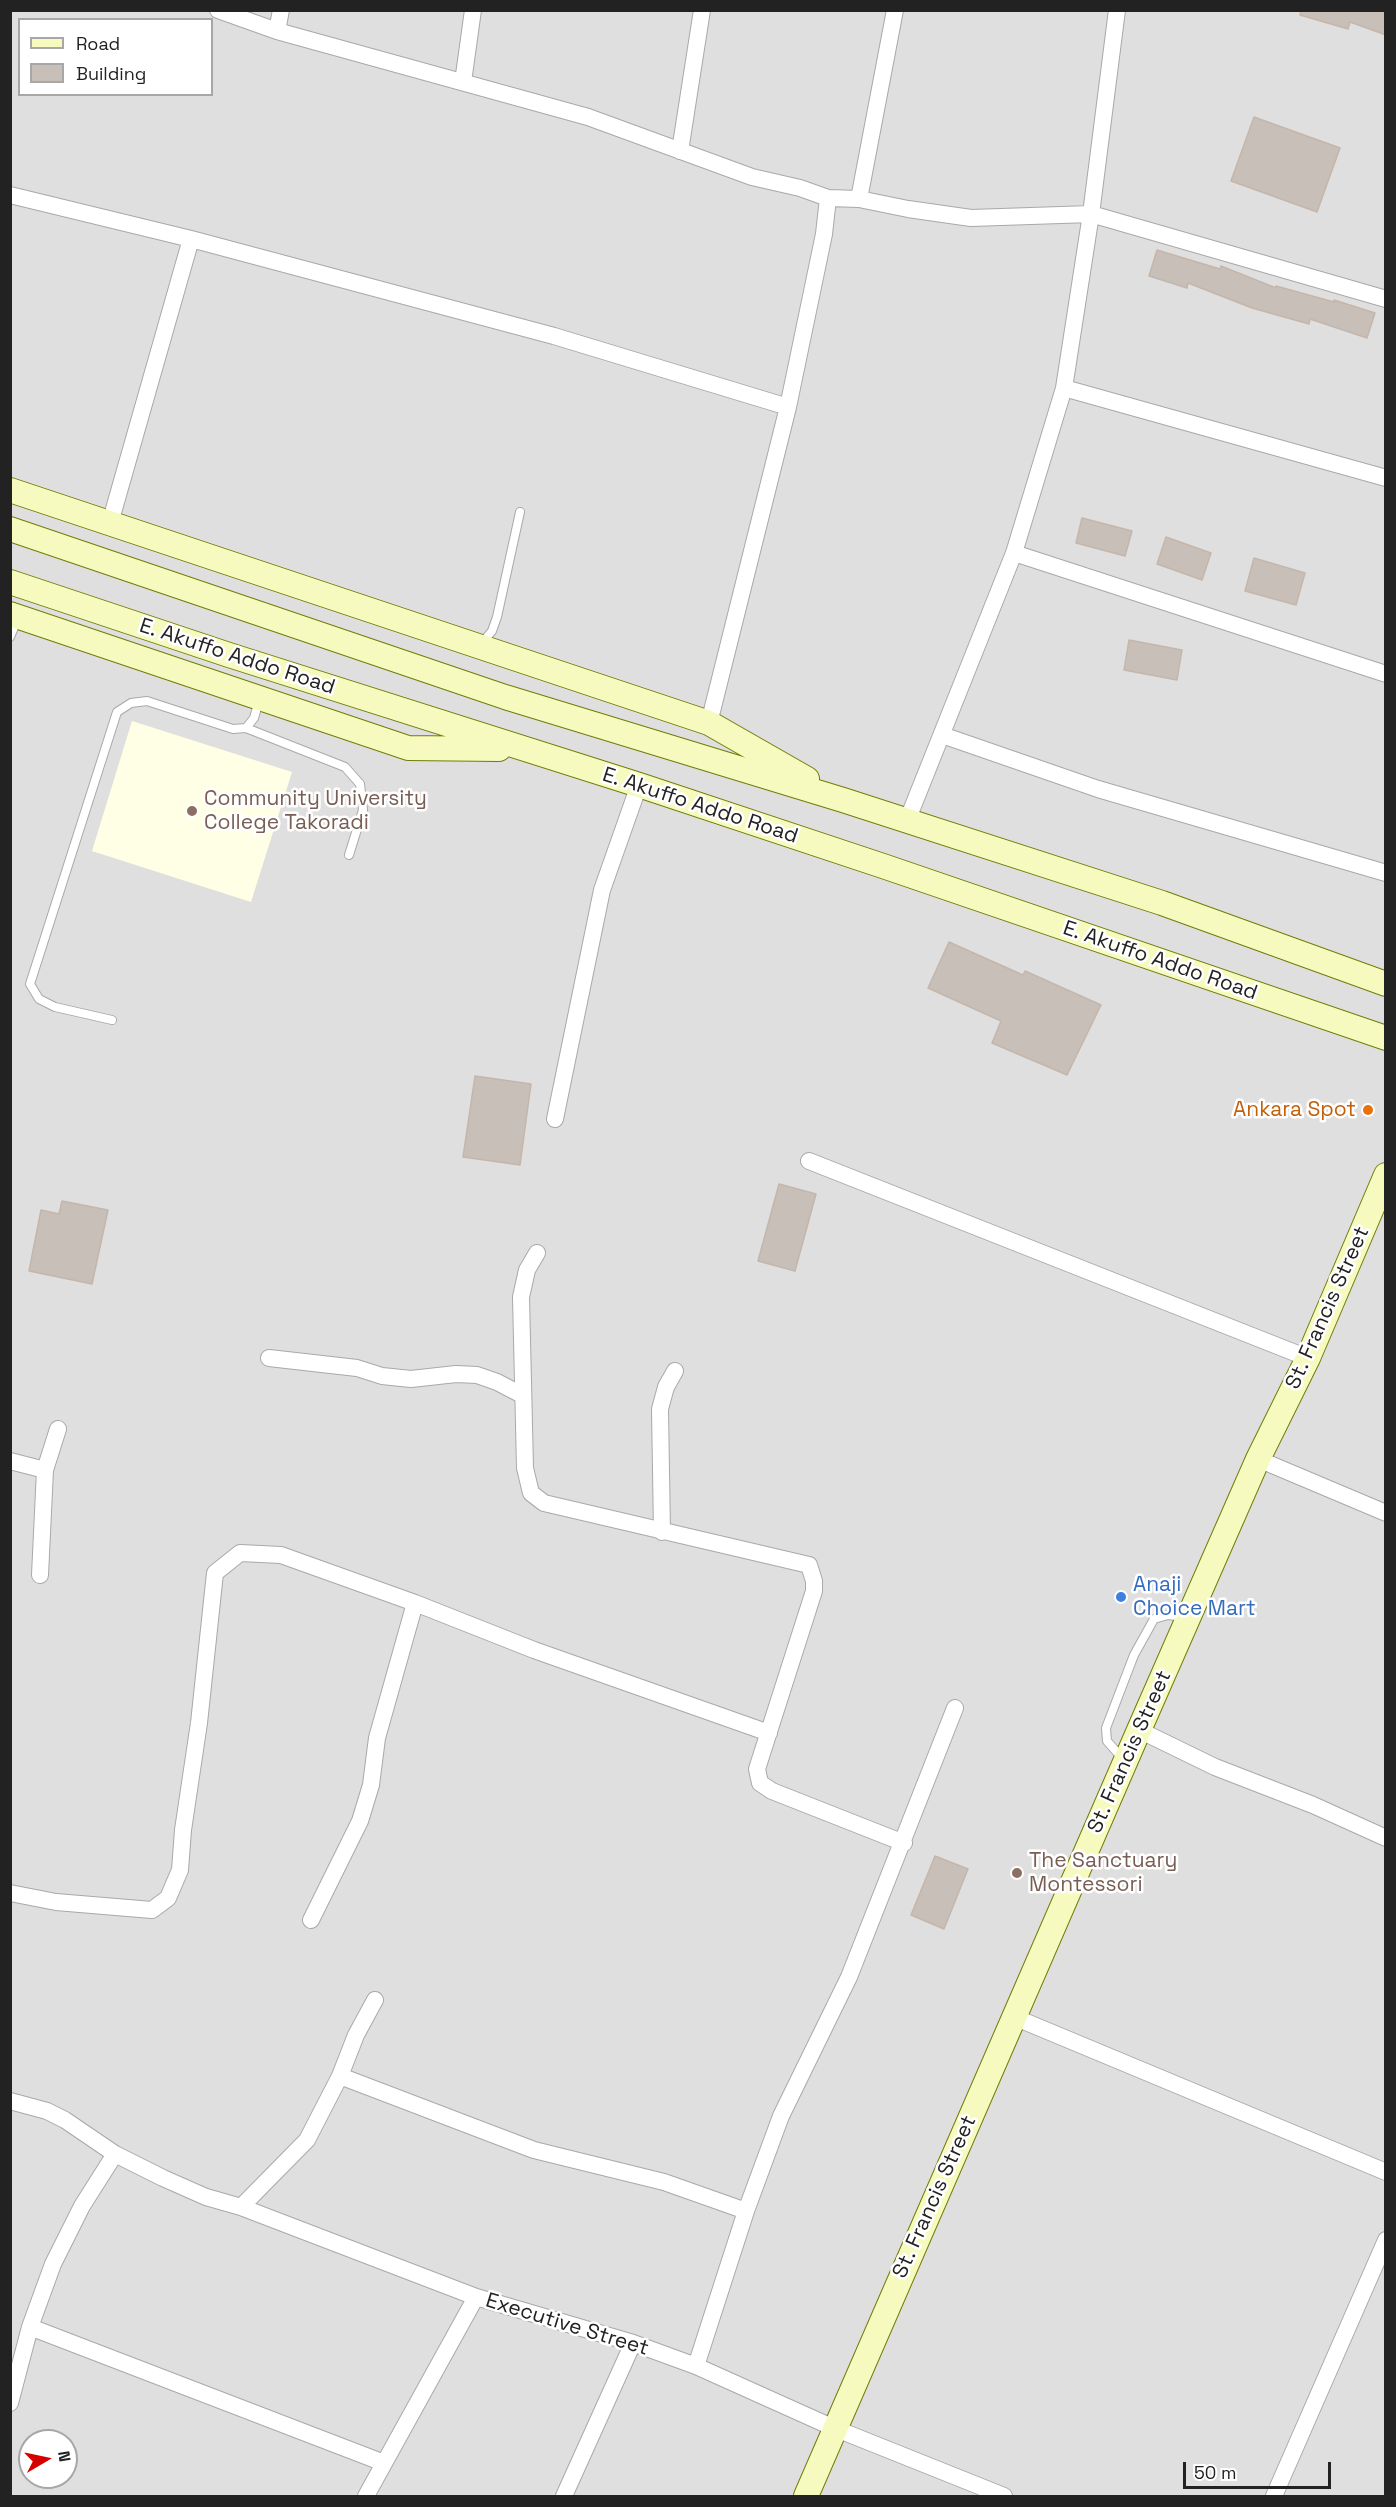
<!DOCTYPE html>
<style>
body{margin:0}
#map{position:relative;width:1396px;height:2507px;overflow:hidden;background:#f2efe9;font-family:"Space Grotesk",sans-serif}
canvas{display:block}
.frame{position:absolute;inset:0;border:12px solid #222;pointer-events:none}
.legend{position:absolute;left:18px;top:18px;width:195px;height:78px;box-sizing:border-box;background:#fff;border:2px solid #a7a7a7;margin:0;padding:8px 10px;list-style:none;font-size:18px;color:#222}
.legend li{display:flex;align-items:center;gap:12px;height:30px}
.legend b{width:30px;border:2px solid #a7a7a7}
.north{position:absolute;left:18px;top:2429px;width:60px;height:60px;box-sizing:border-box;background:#fff;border:2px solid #a7a7a7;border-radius:50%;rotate:81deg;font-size:16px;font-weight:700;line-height:24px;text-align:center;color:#222}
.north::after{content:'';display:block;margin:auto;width:21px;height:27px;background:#d40000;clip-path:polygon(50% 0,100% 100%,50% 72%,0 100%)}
.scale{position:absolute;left:1183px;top:2462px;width:148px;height:27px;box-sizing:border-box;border:3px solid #222;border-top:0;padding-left:8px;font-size:18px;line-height:21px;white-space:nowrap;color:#222;-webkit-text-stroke:4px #fff;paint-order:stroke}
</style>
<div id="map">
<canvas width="1396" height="2507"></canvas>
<div class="frame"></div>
<ul class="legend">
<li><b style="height:8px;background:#f7fabf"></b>Road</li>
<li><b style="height:16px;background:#c7bfb8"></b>Building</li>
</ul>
<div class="north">N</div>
<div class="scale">50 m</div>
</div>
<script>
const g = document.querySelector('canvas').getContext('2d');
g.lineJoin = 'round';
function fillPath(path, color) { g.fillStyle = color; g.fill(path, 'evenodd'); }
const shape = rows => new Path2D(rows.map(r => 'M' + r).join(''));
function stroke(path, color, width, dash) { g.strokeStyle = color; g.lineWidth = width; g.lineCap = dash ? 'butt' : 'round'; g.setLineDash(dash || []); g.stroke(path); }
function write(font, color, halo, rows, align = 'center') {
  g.font = font + ' "Space Grotesk",sans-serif'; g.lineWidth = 5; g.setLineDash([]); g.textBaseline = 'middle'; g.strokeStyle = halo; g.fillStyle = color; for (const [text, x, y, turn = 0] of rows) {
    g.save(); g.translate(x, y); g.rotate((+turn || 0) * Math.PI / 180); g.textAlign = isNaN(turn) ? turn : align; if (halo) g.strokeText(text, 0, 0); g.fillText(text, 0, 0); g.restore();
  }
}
fillPath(shape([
 [11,11,1385,11,1385,2496,11,2496],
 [20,20,212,20,212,94,20,94],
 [30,2441,66,2441,66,2477,30,2477]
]), '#e0dfdf');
fillPath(shape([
 [132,721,292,772,251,902,92,851]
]), '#ffffe5');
const building = shape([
 [1301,10,1386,10,1386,35,1350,22,1348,29,1300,15,1301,10],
 [1254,117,1340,148,1317,212,1231,181,1254,117],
 [1157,250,1220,269,1221,266,1276,288,1276,286,1334,302,1334,300,1375,313,1367,338,1310,319,1309,324,1252,308,1188,283,1187,288,1149,276,1157,250],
 [1082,518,1132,531,1125,556,1076,543,1082,518],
 [1166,537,1211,553,1202,580,1157,564,1166,537],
 [1254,558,1305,573,1296,605,1245,591,1254,558],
 [1129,640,1182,650,1177,680,1124,670,1129,640],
 [949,942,1023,975,1025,971,1101,1005,1067,1075,992,1043,1001,1021,928,988,949,942],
 [475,1076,531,1084,520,1165,463,1157,475,1076],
 [779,1184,816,1194,795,1271,758,1261,779,1184],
 [62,1201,108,1210,92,1284,29,1271,41,1210,59,1214,62,1201],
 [935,1856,968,1869,944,1929,911,1915,935,1856]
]);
fillPath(building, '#c7bfb8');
stroke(building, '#c4b6ab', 1.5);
const lane = shape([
 [10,637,18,618],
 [482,643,492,631,497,617,520,512],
 [246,728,345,767,360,784,363,810,349,855],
 [112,1020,55,1007,39,999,30,984,117,712,131,703,147,701,233,729,246,728,254,718,259,701],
 [1123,1759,1107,1741,1106,1728,1134,1655,1154,1619,1168,1615,1185,1617]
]);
const street = shape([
 [218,10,277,31,588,117,752,177,800,188,828,198,824,234,788,407,709,723],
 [277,31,281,10],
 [463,82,473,10],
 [680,151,702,10],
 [10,195,191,239,554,336,788,407],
 [828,198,859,199,908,209,971,218,1091,214,1386,299],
 [859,199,895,10],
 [1064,388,1386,478],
 [110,523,191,239],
 [1014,553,1386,674],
 [942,735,1098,789,1386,873],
 [907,821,1014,553,1064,388,1091,214,1117,10],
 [555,1119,602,890,639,785],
 [809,1161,1308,1358],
 [537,1253,527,1270,521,1297,525,1468,531,1493,544,1503,809,1565,814,1581,814,1591,757,1769,760,1783,772,1791,904,1843],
 [269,1358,357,1368,382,1376,411,1379,456,1374,477,1375,497,1382,522,1395],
 [1258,1459,1386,1513],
 [10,1461,45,1470,40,1575],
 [45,1470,58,1429],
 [662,1532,660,1409,666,1387,675,1371],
 [1139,1730,1215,1767,1313,1805,1386,1838],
 [10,1893,56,1902,152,1910,168,1898,180,1870,183,1830,199,1723,215,1573,240,1553,281,1555,415,1603,534,1650,769,1733],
 [311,1920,360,1821,371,1785,377,1738,415,1603],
 [375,2000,356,2035,340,2076,534,2150,664,2182,746,2211],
 [1014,2017,1386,2172],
 [10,2101,47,2111,65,2120,115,2154,163,2178,206,2197,241,2207,307,2140,340,2076],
 [241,2207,476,2297],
 [30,2327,384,2463],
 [696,2366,746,2211,781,2116,849,1977,955,1708],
 [10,2403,30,2327,53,2264,82,2206,115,2154],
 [366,2496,476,2297,633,2343,696,2366,834,2428,1004,2496],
 [564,2496,633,2343],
 [1274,2496,1386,2240]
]);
const secondary = shape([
 [10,490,709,723,807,779],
 [10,529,505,697,843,800,1162,903,1386,984],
 [10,582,229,655,639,785,883,866,1386,1038],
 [10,614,408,748,499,749],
 [806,2496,1139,1730,1258,1459,1308,1358,1386,1175]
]);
stroke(lane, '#a9a9a9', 10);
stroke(street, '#a9a9a9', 18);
stroke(secondary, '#707d05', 26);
stroke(lane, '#fff', 8);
stroke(street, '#fff', 16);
stroke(secondary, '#f7fabf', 24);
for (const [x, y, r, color] of [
 [192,811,6,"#8d6e63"],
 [1368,1110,6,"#e8710a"],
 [1121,1597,6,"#3f7fe0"],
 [1017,1873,6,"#8d6e63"]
]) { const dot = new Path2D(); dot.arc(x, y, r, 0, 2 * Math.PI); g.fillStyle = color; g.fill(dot); stroke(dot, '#fff', 2); }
write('21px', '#222', '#fff', [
 ["E. Akuffo Addo Road",237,657,18],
 ["E. Akuffo Addo Road",700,806,18],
 ["E. Akuffo Addo Road",1160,961,19],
 ["St. Francis Street",1328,1308,-66],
 ["St. Francis Street",1130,1752,-66],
 ["St. Francis Street",935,2197,-66],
 ["Executive Street",567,2325,17]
]);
write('21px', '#785e54', '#fff', [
 ["Community University",204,799],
 ["College Takoradi",204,823],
 ["The Sanctuary",1029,1861],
 ["Montessori",1029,1885]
], 'left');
write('21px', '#c56008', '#fff', [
 ["Ankara Spot",1356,1110]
], 'right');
write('21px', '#366cbe', '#fff', [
 ["Anaji",1133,1585],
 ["Choice Mart",1133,1609]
], 'left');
</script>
